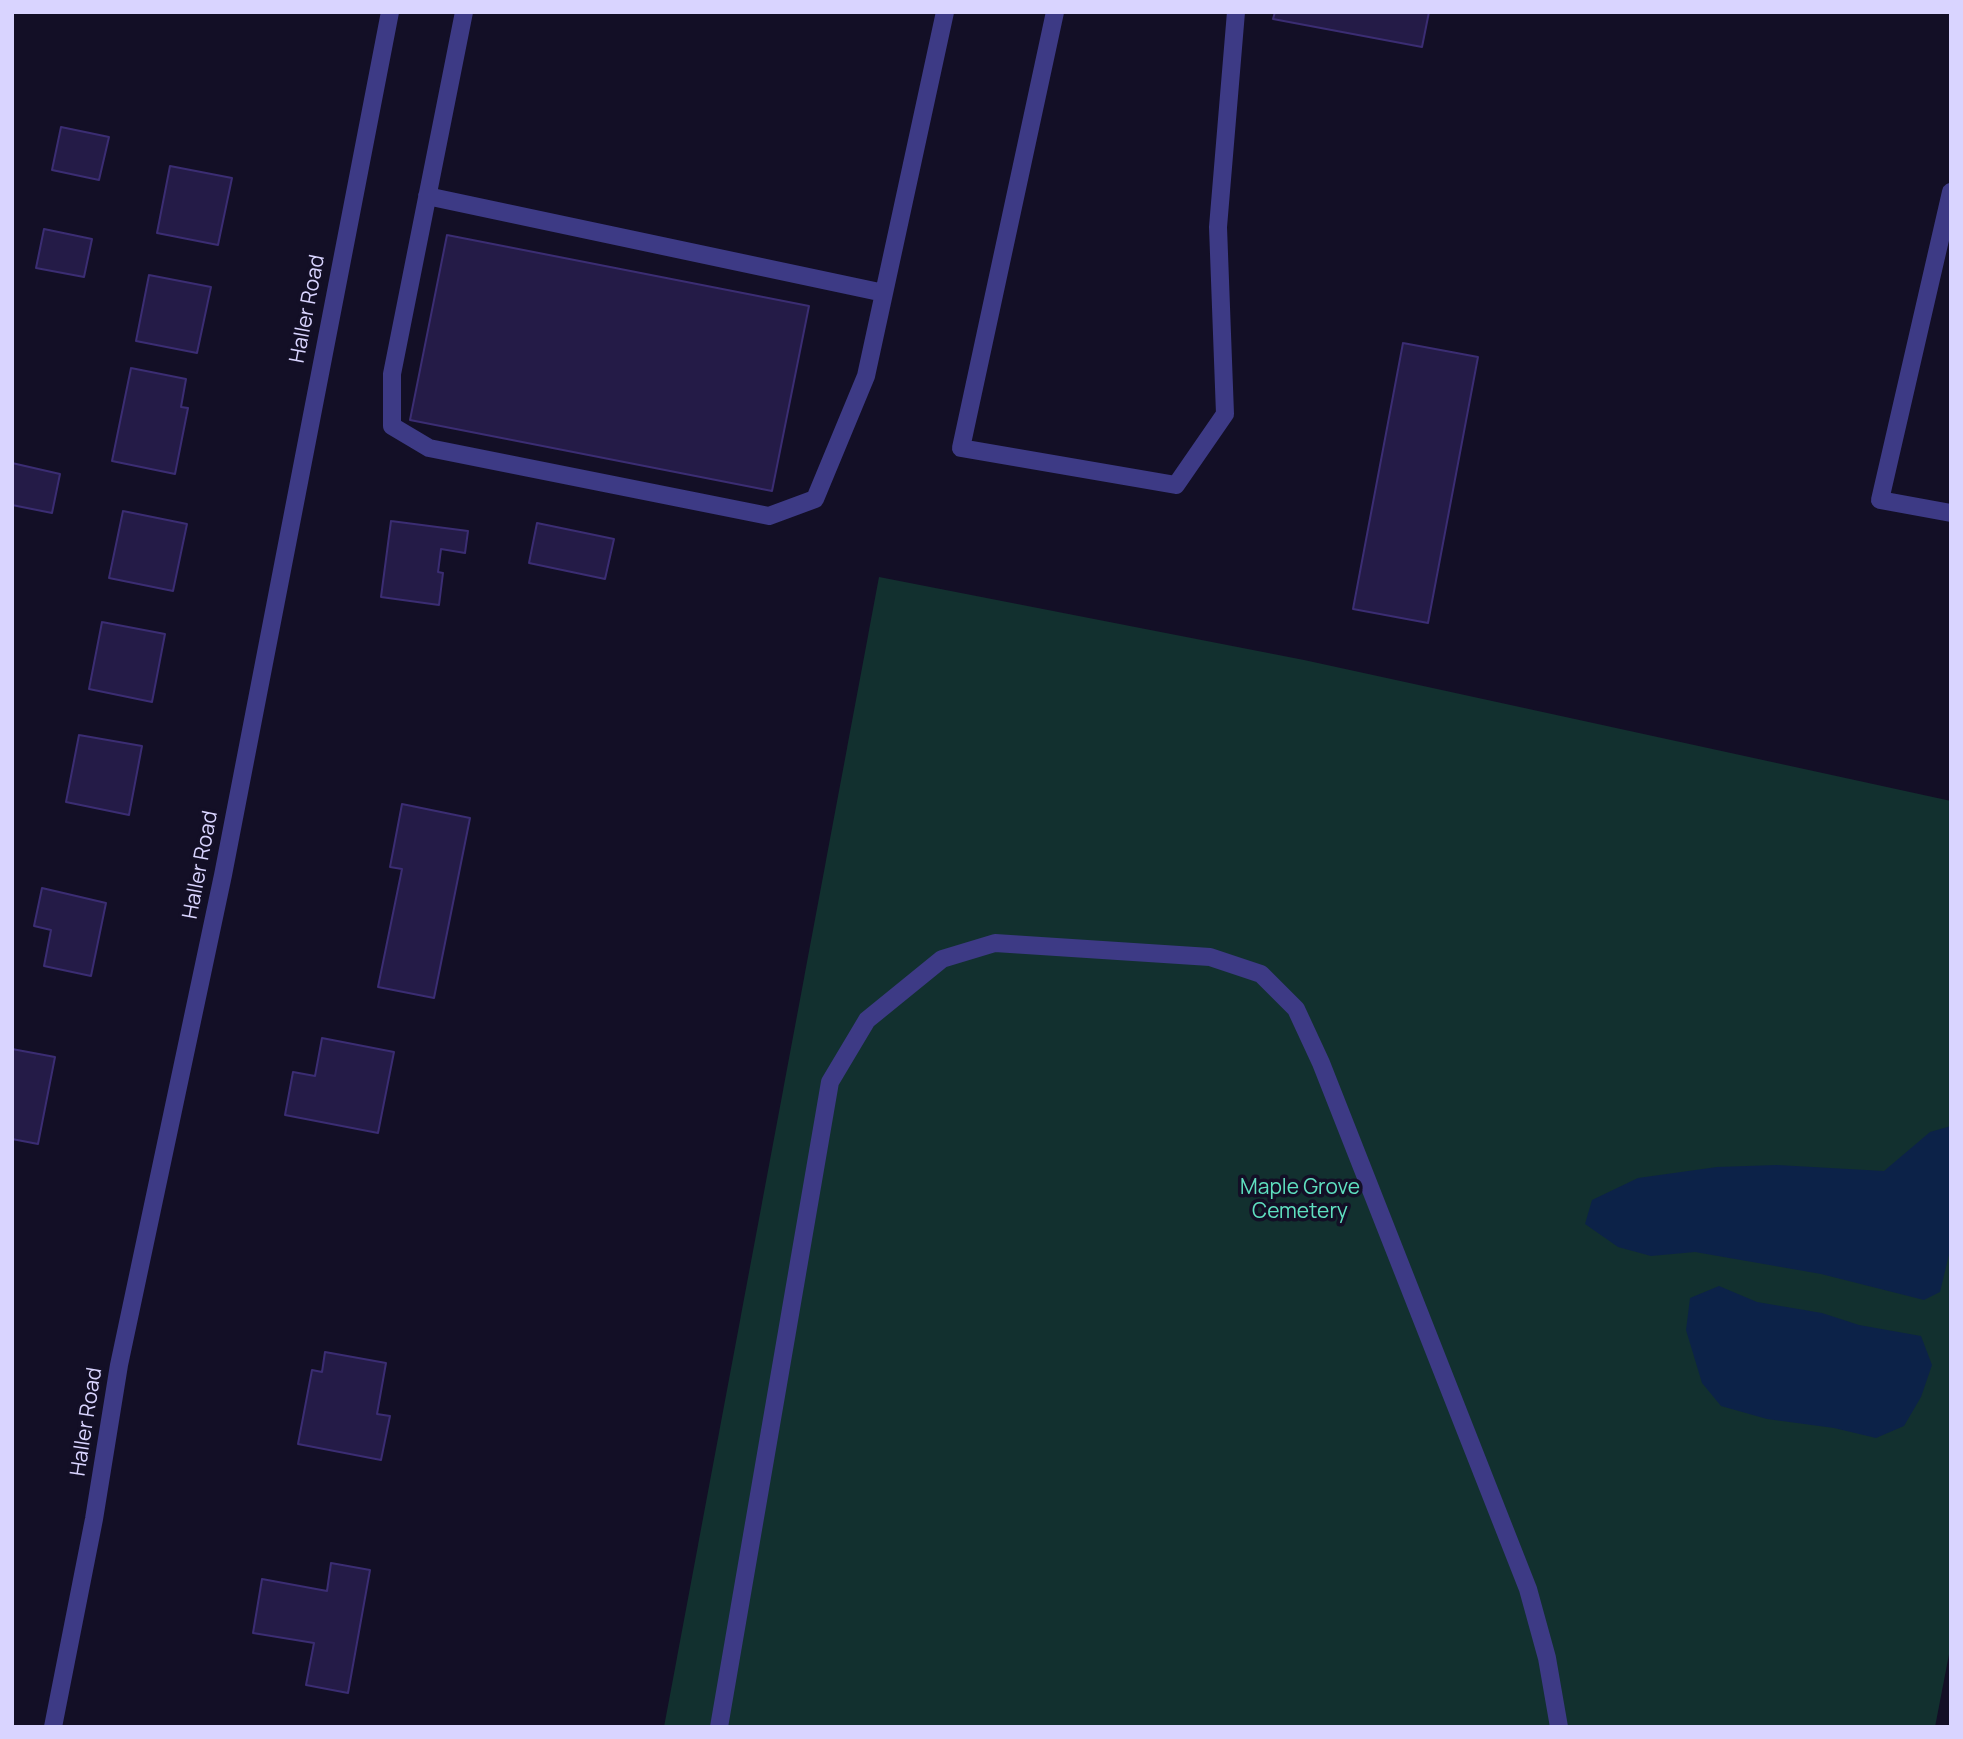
<!DOCTYPE html>
<style>
body{margin:0}
#map{position:relative;width:1963px;height:1739px;overflow:hidden;background:#130f26;font-family:Manrope,sans-serif}
canvas{display:block}
.frame{position:absolute;inset:0;border:14px solid #d9d4ff;pointer-events:none}
</style>
<div id="map">
<canvas width="1963" height="1739"></canvas>
<div class="frame"></div>
</div>
<script>
const g = document.querySelector('canvas').getContext('2d');
g.lineJoin = 'round';
function fillPath(path, color) { g.fillStyle = color; g.fill(path, 'evenodd'); }
const shape = rows => new Path2D(rows.map(r => 'M' + r).join(''));
function stroke(path, color, width, dash) { g.strokeStyle = color; g.lineWidth = width; g.lineCap = dash ? 'butt' : 'round'; g.setLineDash(dash || []); g.stroke(path); }
function write(font, color, halo, rows, align = 'center') {
  g.font = font + ' Manrope,sans-serif'; g.lineWidth = 7; g.setLineDash([]); g.textBaseline = 'middle'; g.strokeStyle = halo; g.fillStyle = color; for (const [text, x, y, turn = 0] of rows) {
    g.save(); g.translate(x, y); g.rotate((+turn || 0) * Math.PI / 180); g.textAlign = isNaN(turn) ? turn : align; if (halo) g.strokeText(text, 0, 0); g.fillText(text, 0, 0); g.restore();
  }
}
fillPath(shape([
 [879,577,1304,660,1951,801,1951,1644,1935,1727,664,1727]
]), '#12302f');
fillPath(shape([
 [1951,1126,1951,1246,1940,1292,1924,1300,1821,1274,1695,1252,1651,1256,1618,1247,1585,1224,1592,1200,1638,1178,1717,1167,1777,1165,1884,1171,1930,1132],
 [1719,1286,1757,1302,1822,1313,1859,1325,1921,1336,1932,1365,1921,1397,1904,1426,1876,1438,1834,1428,1767,1419,1721,1406,1702,1383,1686,1330,1690,1298]
]), '#0c2248');
const building = shape([
 [1275,12,1429,12,1422,47,1273,19,1275,12],
 [61,127,109,137,99,180,52,170,61,127],
 [170,166,232,178,218,245,157,233,170,166],
 [44,229,92,239,84,277,36,268,44,229],
 [447,235,809,306,772,491,410,420,447,235],
 [149,275,211,287,197,353,136,341,149,275],
 [1403,343,1478,357,1428,623,1353,609,1403,343],
 [131,368,186,379,181,407,188,408,175,474,112,461,131,368],
 [12,463,60,474,52,513,12,505,12,463],
 [123,511,187,524,173,591,109,578,123,511],
 [391,521,468,531,465,553,441,549,438,572,443,573,439,605,381,597,391,521],
 [537,523,614,539,605,579,529,563,537,523],
 [102,622,165,634,152,702,89,689,102,622],
 [79,735,142,746,129,815,66,802,79,735],
 [402,804,470,818,434,998,378,987,402,869,390,867,402,804],
 [42,888,106,903,91,976,44,966,51,930,34,926,42,888],
 [322,1038,394,1052,378,1133,285,1115,293,1072,315,1076,322,1038],
 [12,1049,55,1057,38,1144,12,1139,12,1049],
 [325,1352,386,1363,377,1414,390,1416,381,1460,298,1444,312,1370,322,1372,325,1352],
 [331,1563,370,1570,348,1693,306,1685,314,1643,253,1633,262,1579,327,1591,331,1563]
]);
fillPath(building, '#241b47');
stroke(building, '#3b2d73', 2);
stroke(shape([
 [464,12,392,374,392,426,429,448,769,516,815,499,866,376,945,12],
 [1055,12,961,448,1176,485,1225,414,1218,227,1236,12],
 [1951,192,1880,500,1951,513],
 [427,196,884,293],
 [53,1727,94,1519,119,1365,223,875,390,12],
 [719,1727,830,1082,867,1020,942,959,995,943,1210,957,1261,974,1296,1009,1321,1063,1528,1589,1547,1658,1559,1727]
]), '#3d3a85', 18);
write('21px', '#d9d4ff', '#130f26', [
 ["Haller Road",308,309,-79],
 ["Haller Road",201,865,-79],
 ["Haller Road",87,1422,-81]
]);
write('21px', '#5fe0c0', '#130f26', [
 ["Maple Grove",1300,1188],
 ["Cemetery",1300,1212]
]);
</script>
